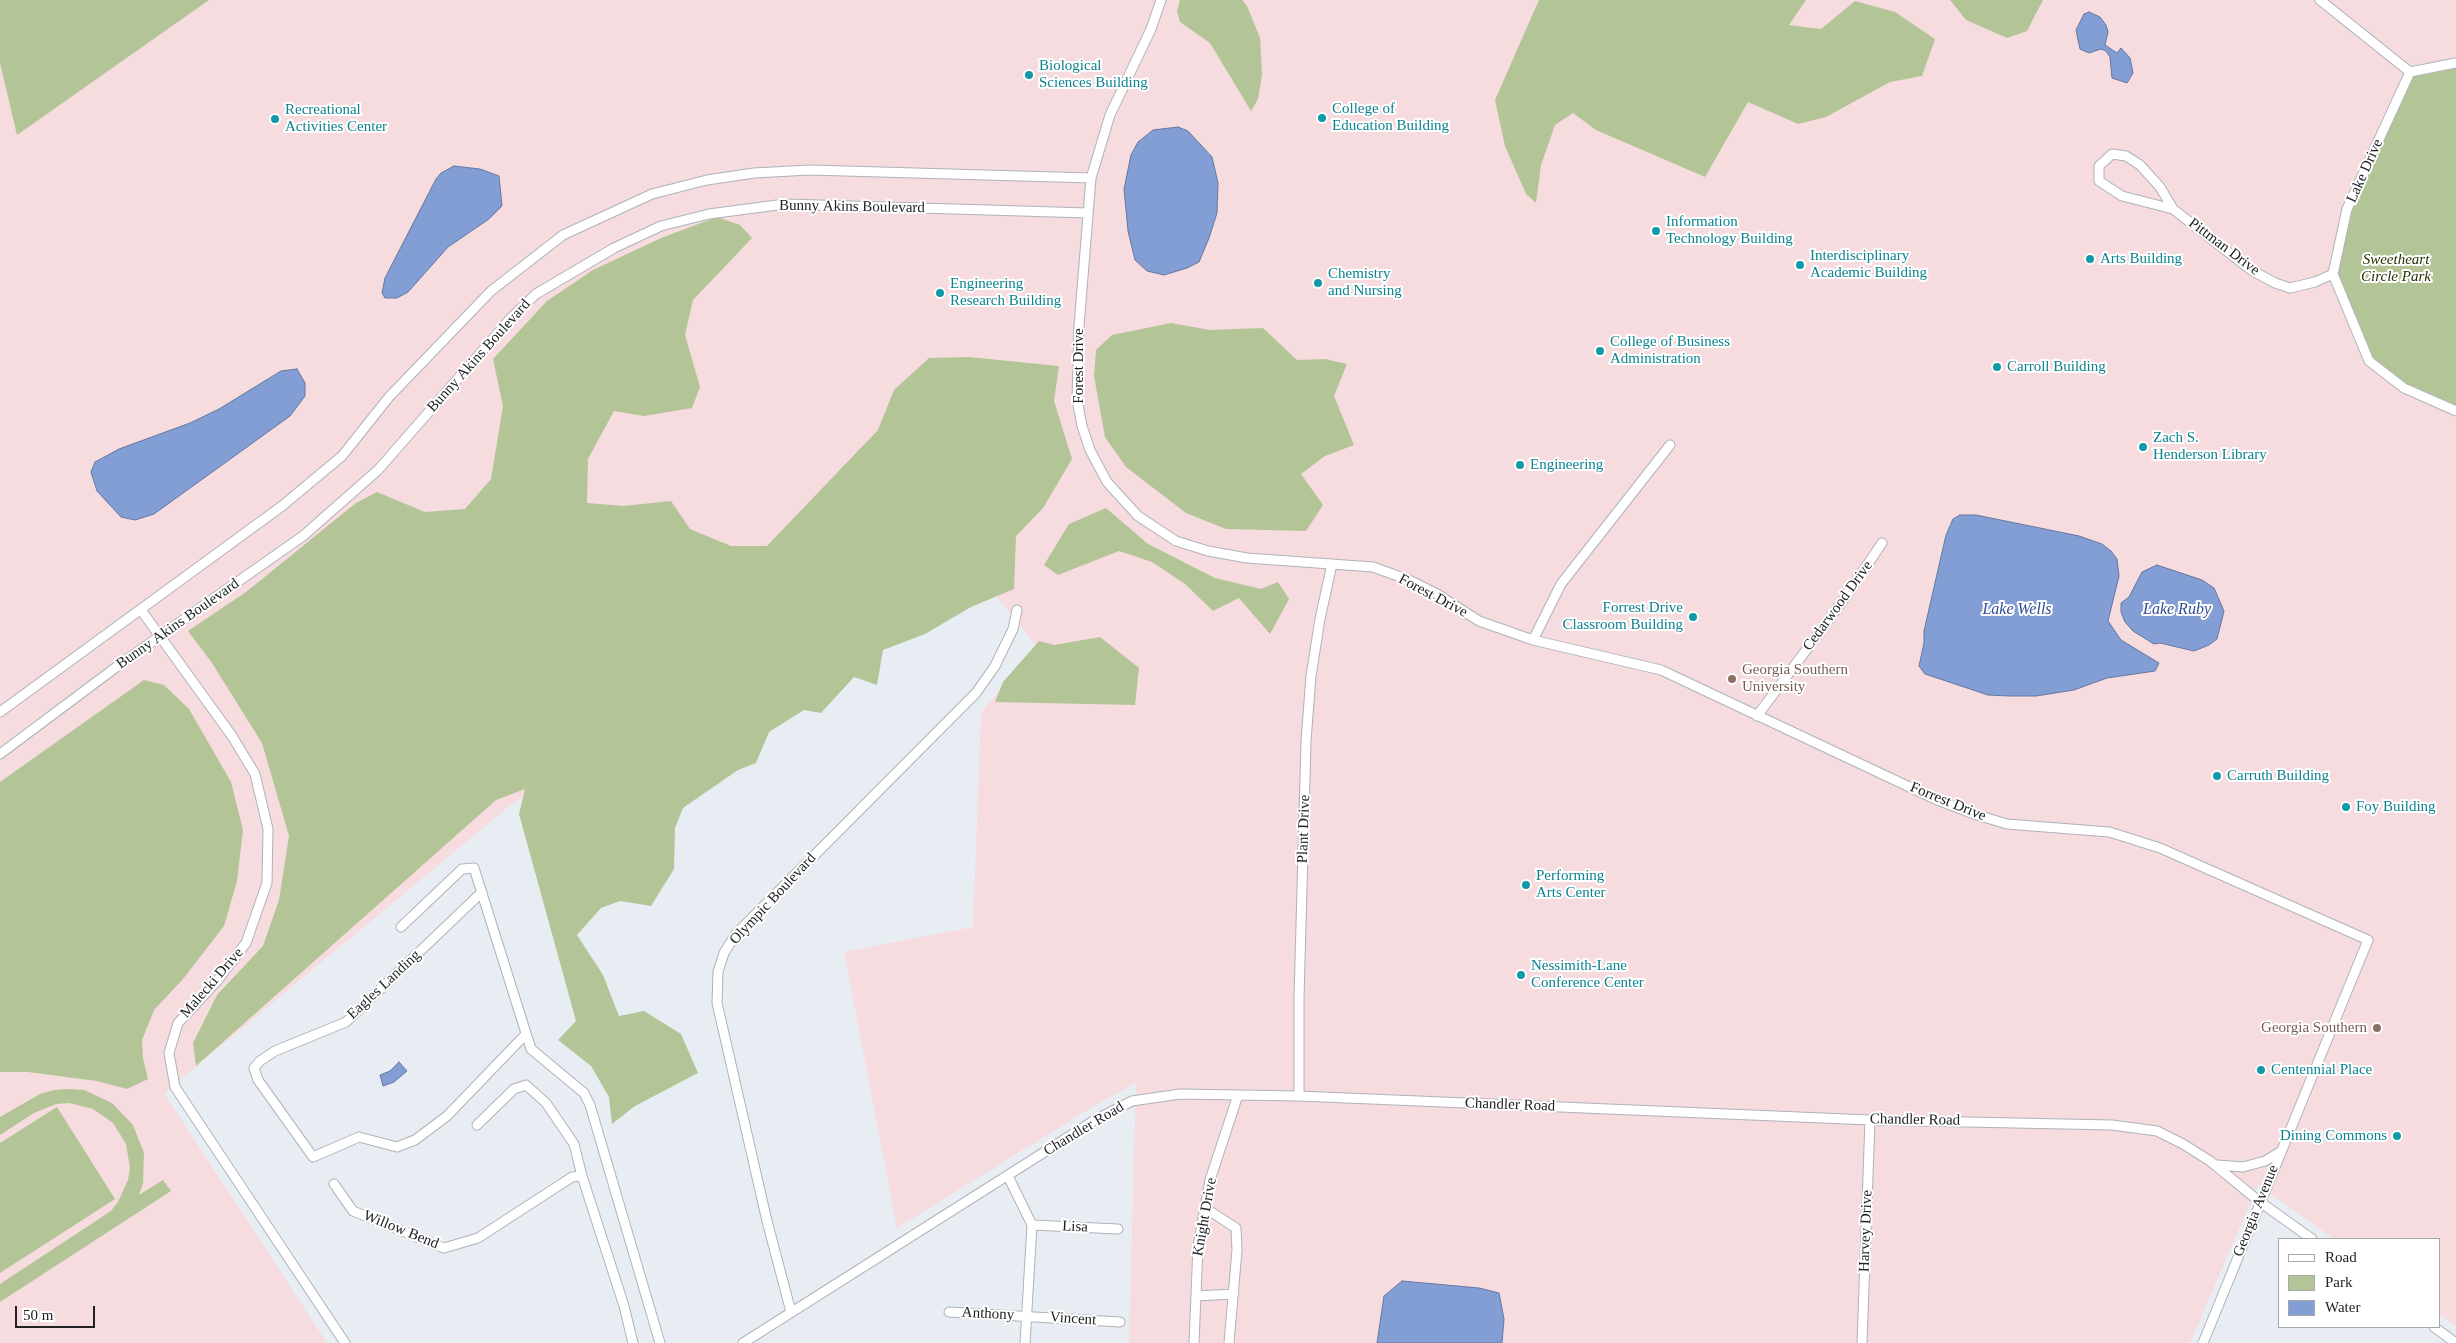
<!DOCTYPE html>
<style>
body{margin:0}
#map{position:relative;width:2456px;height:1343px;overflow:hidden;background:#e8edf4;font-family:"Times New Roman",serif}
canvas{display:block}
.legend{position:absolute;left:2278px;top:1238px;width:162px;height:90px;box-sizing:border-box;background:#fff;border:1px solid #a6a7a7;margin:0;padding:6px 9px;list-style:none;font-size:15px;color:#202224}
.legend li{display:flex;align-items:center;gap:10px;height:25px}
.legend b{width:25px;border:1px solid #a6a7a7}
.scale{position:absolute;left:15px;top:1306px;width:80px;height:22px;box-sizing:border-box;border:2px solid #202224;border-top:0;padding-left:6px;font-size:15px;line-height:18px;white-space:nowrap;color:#202224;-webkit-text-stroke:4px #fff;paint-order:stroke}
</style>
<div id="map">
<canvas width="2456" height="1343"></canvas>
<ul class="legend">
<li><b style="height:6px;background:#fff"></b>Road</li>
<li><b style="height:14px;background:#b3c596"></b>Park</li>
<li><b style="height:14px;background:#839dd5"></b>Water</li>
</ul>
<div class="scale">50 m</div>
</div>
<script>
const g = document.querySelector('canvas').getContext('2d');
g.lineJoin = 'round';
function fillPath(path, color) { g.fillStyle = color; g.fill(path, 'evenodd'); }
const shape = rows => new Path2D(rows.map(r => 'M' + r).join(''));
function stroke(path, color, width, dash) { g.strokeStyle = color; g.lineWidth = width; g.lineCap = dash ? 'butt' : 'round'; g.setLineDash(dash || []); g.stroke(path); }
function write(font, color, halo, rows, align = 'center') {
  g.font = font + ' "Times New Roman",serif'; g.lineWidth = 4; g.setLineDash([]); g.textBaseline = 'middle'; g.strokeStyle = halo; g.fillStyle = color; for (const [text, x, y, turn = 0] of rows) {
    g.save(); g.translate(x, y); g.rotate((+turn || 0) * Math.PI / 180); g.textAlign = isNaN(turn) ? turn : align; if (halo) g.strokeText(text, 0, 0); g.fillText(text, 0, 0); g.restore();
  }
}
fillPath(shape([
 [0,0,2456,0,2456,1326,2440,1315,2440,1239,2334,1239,2258,1185,2190,1343,1129,1343,1136,1083,1102,1101,897,1228,844,952,973,927,981,713,1036,645,939,527,512,804,164,1093,327,1343,0,1343]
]), '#f6dbdf');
fillPath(shape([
 [0,0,209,0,17,135,0,63],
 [1180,0,1242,0,1247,6,1260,38,1262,75,1258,99,1251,111,1210,43,1180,22,1177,11],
 [1539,0,1806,0,1789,25,1821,29,1855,1,1895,12,1935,39,1922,76,1890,82,1826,117,1798,124,1748,102,1705,177,1596,130,1573,113,1555,125,1541,165,1536,203,1526,194,1505,146,1495,100],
 [1950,0,2043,0,2027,31,2007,38,1966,20],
 [2456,63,2456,411,2404,388,2369,361,2333,274,2347,209,2410,72],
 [717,217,740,225,752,238,693,300,685,335,700,387,692,408,644,416,614,411,588,459,587,503,624,506,671,501,690,529,731,546,767,546,878,430,894,390,929,358,969,357,1059,366,1054,401,1072,459,1043,508,1016,536,1014,589,971,607,925,634,883,650,877,685,854,677,821,713,804,710,769,732,756,763,738,770,683,808,675,828,674,869,651,906,620,901,601,908,577,935,603,975,619,1016,644,1011,681,1034,698,1073,635,1106,612,1124,609,1097,591,1066,558,1040,576,1021,519,814,525,789,496,800,196,1066,193,1043,217,995,263,946,279,900,289,836,262,743,212,663,188,631,246,592,356,503,377,492,425,512,465,509,491,479,503,406,493,359,547,301,593,270,661,238],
 [1171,323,1210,330,1263,328,1297,360,1325,359,1347,364,1334,396,1354,445,1325,456,1301,474,1323,505,1306,531,1226,529,1186,513,1126,467,1105,437,1094,376,1096,350,1112,335],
 [1106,508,1148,544,1215,578,1261,589,1278,582,1289,599,1270,634,1239,598,1213,611,1185,584,1152,562,1119,551,1058,575,1044,565,1069,524],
 [1100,637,1139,668,1135,705,995,702,1003,682,1039,641,1054,645],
 [144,680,164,685,189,709,231,782,243,830,237,881,224,926,183,979,154,1010,142,1040,143,1058,148,1079,127,1089,97,1081,28,1072,0,1072,0,782],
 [69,1089,84,1090,112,1103,133,1125,144,1153,143,1183,139,1195,163,1180,171,1191,0,1302,0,1284,111,1211,118,1202,128,1180,130,1168,126,1144,113,1123,93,1109,69,1103,56,1104,34,1113,0,1135,0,1117,40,1094,54,1090],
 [57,1107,115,1199,0,1273,0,1143]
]), '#b3c596');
const water = shape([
 [2089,12,2100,17,2106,25,2108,32,2105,45,2117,53,2121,48,2130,58,2133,73,2127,83,2112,78,2110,57,2106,51,2101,49,2089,53,2080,49,2076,30,2084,14,2089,12],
 [1178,127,1188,131,1212,157,1218,183,1217,213,1209,238,1199,262,1187,268,1164,275,1147,271,1135,260,1128,231,1124,189,1131,155,1138,142,1153,130,1178,127],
 [454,166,480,169,499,176,502,206,489,219,448,247,408,292,397,298,385,298,382,293,385,278,436,179,441,173,454,166],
 [297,369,305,383,305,396,290,416,154,514,135,520,121,517,97,491,91,472,95,462,119,449,190,423,219,409,281,371,297,369],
 [1960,515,1976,515,2079,536,2102,544,2111,551,2117,559,2119,576,2108,621,2121,640,2159,663,2155,671,2107,678,2074,690,2036,696,2009,696,1988,695,1925,674,1919,666,1924,643,1924,631,1946,535,1953,519,1960,515],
 [2157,565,2202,580,2214,588,2224,611,2217,639,2209,645,2194,651,2160,643,2154,644,2133,631,2125,622,2121,612,2121,603,2129,597,2142,572,2157,565],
 [399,1062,407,1071,394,1082,383,1086,380,1075,390,1071,399,1062],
 [1402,1281,1479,1288,1499,1293,1504,1319,1502,1343,1377,1343,1384,1296,1402,1281]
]);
fillPath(water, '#839dd5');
stroke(water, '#6578a0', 1);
const street = shape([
 [1161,0,1151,29,1110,115,1091,178,1079,326,1077,400,1082,426,1090,450,1107,482,1138,516,1176,541,1208,551,1247,558,1373,567,1409,580,1437,594,1479,621,1533,640,1661,670,1935,799,1977,815,2007,824,2109,832,2119,835,2160,848,2368,940,2203,1343],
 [2320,0,2410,72],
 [2410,72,2456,63],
 [2173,209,2122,196,2099,181,2099,166,2112,154,2126,156,2140,165,2160,187,2173,209,2251,270,2275,283,2290,288,2315,282,2333,274],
 [2333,274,2347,209,2410,72],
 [2333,274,2369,361,2404,388,2456,411],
 [141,610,232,736,255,774,268,829,267,883,246,943,217,981,178,1023,169,1053,175,1087,345,1343],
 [1533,640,1561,584,1670,445],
 [0,712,282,506,342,456,389,397,491,291,563,235,652,194,707,180,754,173,810,170,1091,178],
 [1757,716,1845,598,1882,543],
 [0,754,119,665,303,536,378,470,511,318,536,294,614,248,661,226,709,214,785,204,1088,213],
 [482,892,346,1022,275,1051,260,1061,254,1068,258,1080,313,1157,359,1137,397,1147,415,1140,447,1116,526,1034],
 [401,927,462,869,474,868,531,1049,584,1093,590,1105,660,1343],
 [1299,1096,1299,998,1306,741,1311,676,1320,619,1332,564],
 [477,1125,514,1089,526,1085,546,1103,574,1144,582,1176,624,1306,633,1343],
 [2217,1165,2243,1167,2265,1161,2280,1152],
 [1008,1176,1032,1225,1025,1343],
 [334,1184,353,1211,444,1248,478,1238,572,1177,582,1176],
 [1205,1208,1236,1228,1237,1250,1229,1343],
 [1032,1225,1118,1229],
 [1196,1296,1234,1294],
 [791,1312,767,1221,717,1003,718,972,724,953,736,934,976,693,995,666,1013,629,1017,610],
 [949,1312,1120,1322],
 [2434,1327,2456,1343],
 [743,1343,1095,1120,1132,1101,1180,1094,1299,1096,1870,1120,2112,1125,2157,1131,2183,1144,2210,1161,2260,1202,2312,1239],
 [1194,1343,1198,1246,1210,1180,1238,1095],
 [1862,1343,1870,1120]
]);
stroke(street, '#aeb3b9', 11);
stroke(street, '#fff', 9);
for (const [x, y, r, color] of [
 [1029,75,5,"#0f9aa8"],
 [1322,118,5,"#0f9aa8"],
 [275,119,5,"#0f9aa8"],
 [1656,231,5,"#0f9aa8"],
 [2090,259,5,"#0f9aa8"],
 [1800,265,5,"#0f9aa8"],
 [1318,283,5,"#0f9aa8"],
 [940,293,5,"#0f9aa8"],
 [1600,351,5,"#0f9aa8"],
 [1997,367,5,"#0f9aa8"],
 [2143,447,5,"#0f9aa8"],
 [1520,465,5,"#0f9aa8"],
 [1693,617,5,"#0f9aa8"],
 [1732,679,5,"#8d6e63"],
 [2217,776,5,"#0f9aa8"],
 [2346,807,5,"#0f9aa8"],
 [1526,885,5,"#0f9aa8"],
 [1521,975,5,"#0f9aa8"],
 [2377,1028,5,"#8d6e63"],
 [2261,1070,5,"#0f9aa8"],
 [2397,1136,5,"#0f9aa8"]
]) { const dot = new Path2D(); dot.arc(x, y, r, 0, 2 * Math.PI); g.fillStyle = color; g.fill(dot); stroke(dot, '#fff', 2); }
write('15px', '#0d838f', '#fff', [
 ["Biological",1039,66],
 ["Sciences Building",1039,83],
 ["College of",1332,109],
 ["Education Building",1332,126],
 ["Recreational",285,110],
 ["Activities Center",285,127],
 ["Information",1666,222],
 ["Technology Building",1666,239],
 ["Interdisciplinary",1810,256],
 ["Academic Building",1810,273],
 ["Arts Building",2100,259],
 ["Chemistry",1328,274],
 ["and Nursing",1328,291],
 ["Engineering",950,284],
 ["Research Building",950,301],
 ["College of Business",1610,342],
 ["Administration",1610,359],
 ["Carroll Building",2007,367],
 ["Zach S.",2153,438],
 ["Henderson Library",2153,455],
 ["Engineering",1530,465],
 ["Forrest Drive",1683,608,"right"],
 ["Classroom Building",1683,625,"right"],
 ["Carruth Building",2227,776],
 ["Foy Building",2356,807],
 ["Performing",1536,876],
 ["Arts Center",1536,893],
 ["Nessimith-Lane",1531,966],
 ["Conference Center",1531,983],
 ["Centennial Place",2271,1070],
 ["Dining Commons",2387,1136,"right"]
], 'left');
write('15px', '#202224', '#fff', [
 ["Lake Drive",2365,171,-66],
 ["Bunny Akins Boulevard",852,207,1],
 ["Pittman Drive",2224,247,37],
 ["Bunny Akins Boulevard",479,356,-48],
 ["Forest Drive",1079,366,-90],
 ["Forest Drive",1433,596,28],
 ["Cedarwood Drive",1838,606,-54],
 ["Bunny Akins Boulevard",178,624,-35],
 ["Forrest Drive",1948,802,22],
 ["Plant Drive",1304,829,-88],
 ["Olympic Boulevard",773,899,-47],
 ["Malecki Drive",212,983,-49],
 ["Eagles Landing",384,985,-43],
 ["Chandler Road",1510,1105,2],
 ["Chandler Road",1915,1120,1],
 ["Chandler Road",1084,1129,-31],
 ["Georgia Avenue",2256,1211,-68],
 ["Knight Drive",1205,1217,-80],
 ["Lisa",1075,1227,3],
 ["Willow Bend",401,1230,22],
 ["Harvey Drive",1866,1231,-88],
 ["Anthony",988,1314,3],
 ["Vincent",1073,1319,4]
]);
write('italic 15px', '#243102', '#fff', [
 ["Sweetheart",2396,260],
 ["Circle Park",2396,277]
]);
write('15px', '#785e54', '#fff', [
 ["Georgia Southern",1742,670],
 ["University",1742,687],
 ["Georgia Southern",2367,1028,"right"]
], 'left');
write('italic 16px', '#304d92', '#fff', [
 ["Lake Wells",2017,610],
 ["Lake Ruby",2177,610]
]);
</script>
